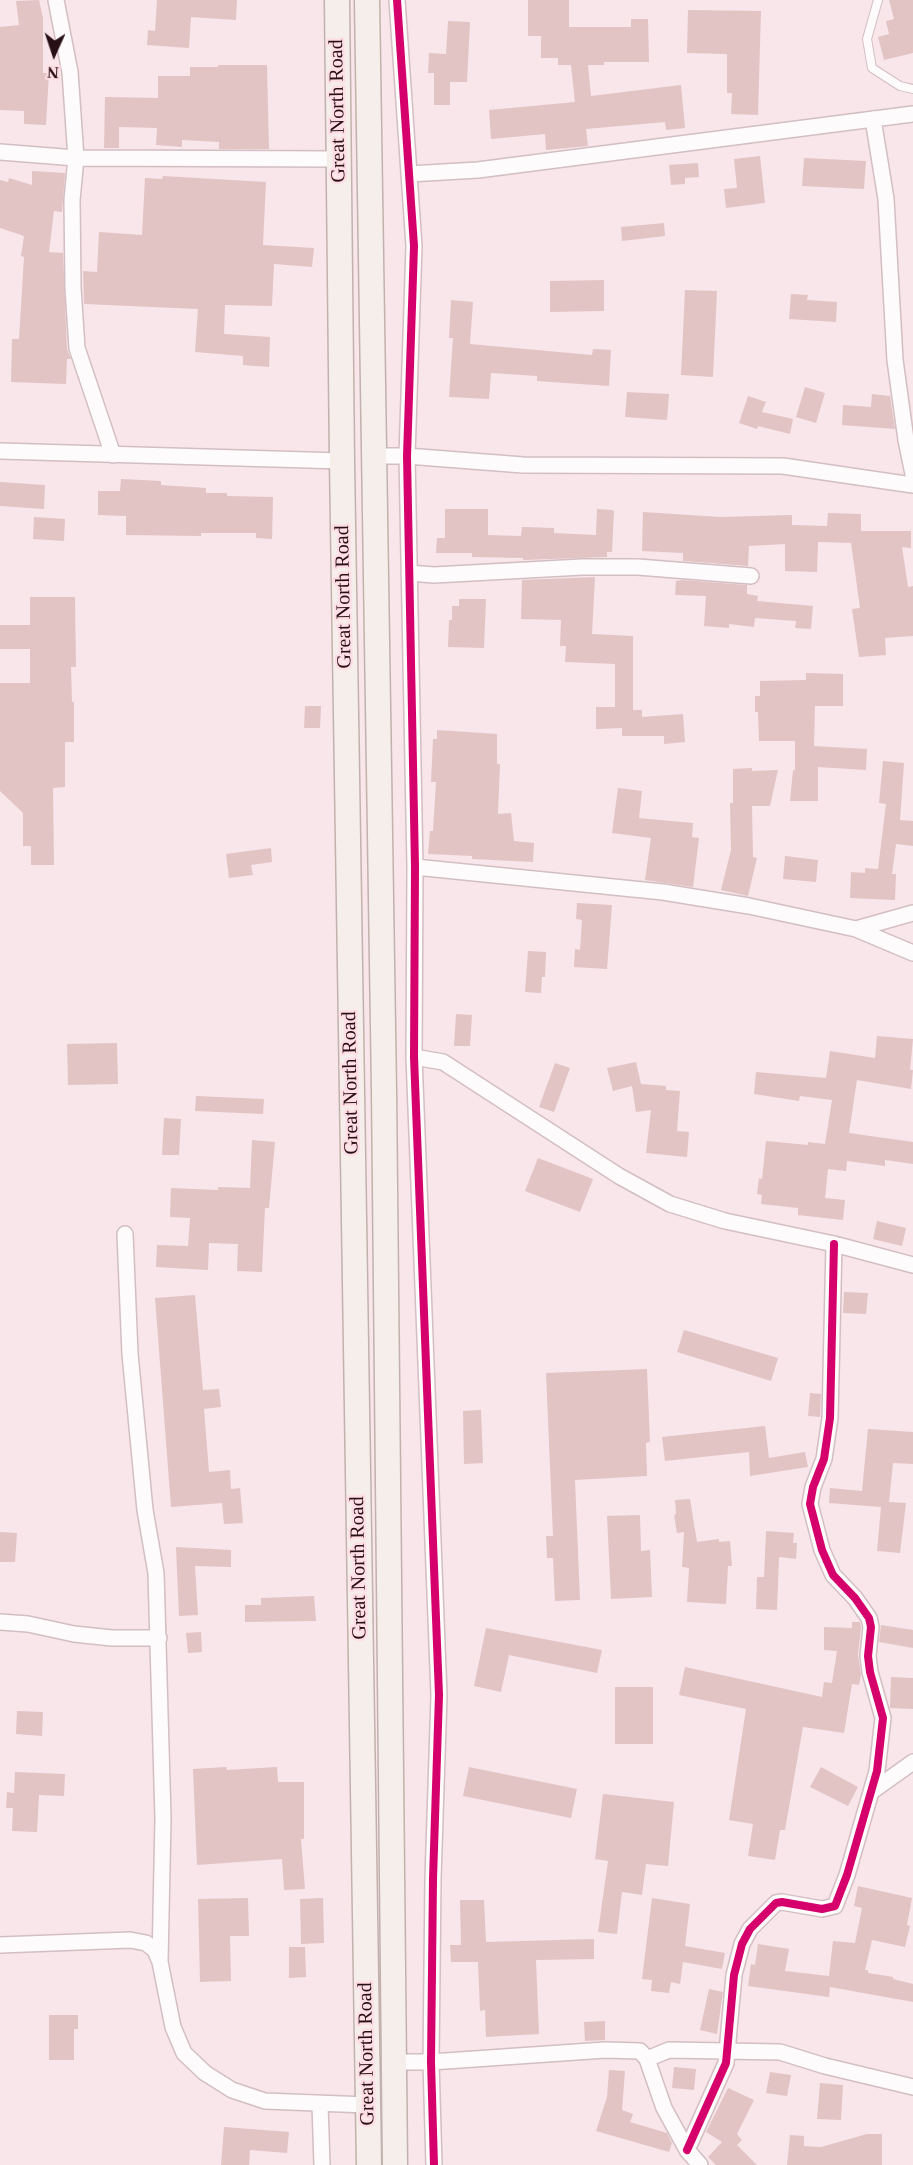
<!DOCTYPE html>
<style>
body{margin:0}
#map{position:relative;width:913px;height:2165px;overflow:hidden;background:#f8e6ea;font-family:"Times New Roman",serif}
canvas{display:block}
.north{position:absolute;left:24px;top:24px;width:60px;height:60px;-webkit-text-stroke:4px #ffdfe5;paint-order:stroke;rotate:183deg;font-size:16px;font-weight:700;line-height:24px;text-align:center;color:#280e15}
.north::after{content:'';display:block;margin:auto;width:21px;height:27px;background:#280e15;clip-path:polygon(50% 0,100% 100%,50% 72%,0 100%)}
</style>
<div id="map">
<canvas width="913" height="2165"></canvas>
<div class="north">N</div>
</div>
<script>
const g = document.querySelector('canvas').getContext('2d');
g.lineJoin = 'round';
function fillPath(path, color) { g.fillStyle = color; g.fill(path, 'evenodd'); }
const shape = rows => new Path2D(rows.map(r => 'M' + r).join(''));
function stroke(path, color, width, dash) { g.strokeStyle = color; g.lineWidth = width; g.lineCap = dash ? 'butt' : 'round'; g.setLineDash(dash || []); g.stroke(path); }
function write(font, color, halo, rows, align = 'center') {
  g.font = font + ' "Times New Roman",serif'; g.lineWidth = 5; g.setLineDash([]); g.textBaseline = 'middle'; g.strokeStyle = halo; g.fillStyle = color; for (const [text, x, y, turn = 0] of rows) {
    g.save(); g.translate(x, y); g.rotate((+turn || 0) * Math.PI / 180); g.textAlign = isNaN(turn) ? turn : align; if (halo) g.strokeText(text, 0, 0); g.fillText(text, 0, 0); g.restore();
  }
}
fillPath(shape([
 [39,0,43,18,43,73,49,73,46,125,24,124,24,111,0,110,0,27,19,25,16,1],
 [157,0,237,0,236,20,191,17,189,48,147,45,148,30,155,31],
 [528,0,569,0,569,27,631,27,631,19,648,19,649,62,604,62,604,65,588,65,591,96,681,85,685,128,666,130,665,122,586,129,588,146,546,150,545,134,491,139,489,110,575,102,571,65,558,65,558,58,541,58,541,36,528,36],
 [889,0,913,0,913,53,884,60,878,37,889,34,886,21,894,19],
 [688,10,761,11,758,115,731,114,732,93,727,93,727,54,687,53],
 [448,21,470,22,467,82,450,82,450,105,434,105,434,73,428,73,429,53,446,54],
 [218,65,267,65,269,149,219,149,219,142,182,140,182,147,156,145,157,128,119,127,119,148,104,148,105,97,158,98,158,76,190,76,190,67,218,67],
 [760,156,765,203,726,208,724,189,737,188,734,159],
 [804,158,866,161,864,189,802,186],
 [698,163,699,177,685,178,685,184,671,185,669,165],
 [32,171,65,173,62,212,54,211,49,252,63,253,67,349,71,359,67,359,66,384,11,382,12,339,19,339,24,257,21,256,24,236,0,228,0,180,8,182,9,178,32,185],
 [163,176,266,182,263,245,314,248,312,267,274,264,272,306,225,305,224,334,270,337,269,367,243,365,243,356,195,352,198,309,84,304,83,271,97,272,99,232,142,235,145,178,162,179],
 [664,223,665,236,622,241,621,227],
 [604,280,604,311,550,312,550,281],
 [685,290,717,291,713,377,681,375],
 [791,294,808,295,807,300,837,302,836,322,789,319],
 [451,300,473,302,470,344,592,355,593,349,611,350,609,386,537,381,537,376,491,373,489,399,449,397,453,338,449,338],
 [805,387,825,393,816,423,796,417],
 [627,392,669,394,667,420,625,417],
 [872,394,890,396,895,429,842,425,843,405,871,407],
 [748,396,766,402,762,412,793,419,790,434,758,426,757,429,739,423],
 [121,479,161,481,161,485,206,488,206,493,227,493,227,496,273,497,272,539,256,538,256,533,201,533,201,536,126,535,126,516,98,515,98,491,120,491],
 [0,482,45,485,44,509,0,506],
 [445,509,488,509,488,535,521,536,522,527,554,528,554,533,596,535,597,509,612,510,614,511,612,552,607,552,607,557,523,560,523,558,472,557,472,553,436,553,437,538,445,538],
 [643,512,720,517,792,515,792,525,827,526,828,513,861,514,861,531,911,531,911,548,902,547,908,587,913,586,913,636,885,638,886,655,859,657,852,609,860,608,851,543,818,542,817,572,785,571,785,544,749,546,748,566,683,561,683,553,642,551],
 [34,517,65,519,64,541,33,539],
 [595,577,592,634,633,636,633,710,642,710,642,717,683,714,685,742,664,744,664,736,622,736,622,728,596,729,596,707,615,707,615,664,565,662,566,646,560,646,561,620,521,619,522,580],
 [682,580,747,585,747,594,758,596,757,601,813,606,811,629,795,628,796,621,755,618,754,627,729,624,729,628,704,626,706,596,675,595,676,581],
 [30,597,75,597,76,667,71,667,72,702,74,702,74,742,65,742,65,787,53,788,54,865,31,865,31,846,23,846,23,813,0,791,0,683,30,683,30,649,0,649,0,625,30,625],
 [459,599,486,599,484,648,448,647,449,620,452,620,452,606,459,606],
 [806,673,843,674,843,706,815,706,814,746,867,749,866,770,818,767,818,801,790,801,793,770,795,770,795,741,759,741,758,712,755,712,755,696,760,696,760,681,806,680],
 [305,706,321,706,320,728,304,728],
 [437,730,497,734,497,764,500,764,498,814,511,813,514,841,534,843,533,862,472,859,472,856,428,854,430,831,433,831,436,782,431,782,433,739,437,739],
 [883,761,904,763,900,820,913,821,913,846,896,844,892,874,896,874,895,900,850,898,851,872,865,873,865,868,878,869,886,804,879,803],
 [752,768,752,771,778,770,770,806,752,806,753,857,757,858,748,896,721,890,731,850,730,803,733,803,733,769],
 [618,788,642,791,639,818,693,823,692,837,699,838,693,887,645,880,651,838,612,833],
 [271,848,272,862,251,865,253,875,229,878,226,854],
 [785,856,818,860,816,882,783,879],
 [577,903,612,905,607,969,574,967,575,949,580,950,582,920,576,919],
 [528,951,546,952,545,977,542,977,541,993,525,992],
 [456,1014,472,1015,470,1046,454,1046],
 [877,1036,913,1039,910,1070,913,1070,911,1089,857,1080,849,1133,913,1142,913,1164,885,1160,885,1166,847,1161,846,1171,828,1169,825,1198,845,1200,843,1220,798,1215,798,1208,761,1204,762,1195,757,1194,759,1178,762,1179,766,1141,808,1145,808,1142,825,1144,832,1100,800,1096,799,1101,754,1094,756,1072,826,1078,830,1051,875,1058],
 [117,1043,118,1084,68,1085,67,1044],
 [636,1062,641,1084,666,1086,666,1090,680,1091,677,1131,689,1132,687,1157,646,1153,651,1110,636,1112,632,1086,613,1091,607,1068],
 [555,1063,570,1068,554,1112,539,1107],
 [196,1096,264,1099,263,1114,195,1111],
 [164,1118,181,1119,179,1155,162,1155],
 [252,1140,275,1142,269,1208,265,1208,262,1272,237,1271,238,1244,209,1243,208,1270,156,1267,157,1245,188,1246,190,1218,170,1217,171,1188,218,1190,218,1187,250,1188],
 [538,1158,593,1179,580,1212,525,1191],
 [877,1221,906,1228,902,1246,873,1239],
 [844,1292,868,1293,866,1314,843,1313],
 [195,1295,203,1390,219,1389,221,1407,204,1409,209,1472,230,1470,231,1489,240,1488,243,1523,224,1524,222,1503,171,1507,155,1298],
 [684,1330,778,1358,771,1381,677,1352],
 [647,1369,650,1442,646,1443,647,1476,575,1480,580,1600,555,1601,553,1558,547,1558,546,1536,553,1536,546,1373],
 [810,1393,821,1394,820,1417,808,1416],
 [481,1410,483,1463,464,1464,463,1411],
 [765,1426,769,1458,805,1452,808,1467,750,1476,749,1452,665,1461,662,1437],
 [868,1429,913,1432,913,1464,893,1463,889,1502,906,1503,900,1553,877,1551,881,1507,829,1503,830,1488,862,1491],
 [690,1499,697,1542,719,1539,719,1542,730,1541,732,1566,728,1566,726,1604,687,1602,689,1568,682,1567,684,1532,677,1533,674,1515,676,1514,675,1500],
 [640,1515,641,1551,650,1550,652,1597,611,1599,607,1516],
 [766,1531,794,1533,793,1543,797,1543,796,1559,779,1557,777,1610,756,1609,757,1577,764,1577],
 [0,1532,17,1533,15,1562,0,1562],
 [176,1547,231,1550,231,1567,195,1566,198,1615,179,1616],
 [314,1596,316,1621,245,1622,245,1605,261,1605,261,1598],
 [852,1622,860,1622,861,1628,858,1655,861,1675,859,1685,852,1684,844,1733,803,1727,785,1830,780,1830,775,1860,748,1856,753,1824,729,1820,746,1709,679,1695,685,1667,822,1697,824,1682,832,1683,837,1651,824,1650,824,1627,852,1628],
 [881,1625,913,1630,913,1648,879,1642],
 [486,1628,602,1650,597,1673,509,1655,501,1692,474,1686],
 [201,1632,202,1652,188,1653,186,1633],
 [891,1677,913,1678,913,1709,890,1708],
 [615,1687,653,1687,653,1744,615,1744],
 [17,1711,43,1712,42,1736,16,1734],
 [226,1767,227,1770,277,1767,278,1782,304,1782,304,1839,301,1839,305,1889,284,1890,282,1859,197,1865,193,1769],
 [469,1767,577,1789,571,1818,463,1796],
 [821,1767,858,1787,848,1806,810,1787],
 [15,1772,65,1774,64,1796,39,1795,37,1832,12,1831,13,1808,6,1808,7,1792,14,1793],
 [603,1794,674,1802,668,1866,646,1864,642,1895,622,1892,617,1934,598,1932,608,1861,595,1859],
 [858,1886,912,1898,907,1925,910,1926,905,1947,872,1940,865,1970,868,1970,868,1973,893,1977,893,1979,913,1984,913,2002,830,1987,829,1997,748,1986,751,1964,755,1965,758,1944,789,1949,785,1971,829,1976,833,1941,855,1943,862,1908,854,1906],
 [248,1898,249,1936,230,1936,231,1981,200,1982,198,1899],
 [323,1898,324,1943,301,1944,300,1899],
 [652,1898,690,1904,685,1946,725,1953,722,1969,683,1962,680,1984,671,1982,669,1993,651,1991,652,1980,642,1979],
 [460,1900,484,1900,486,1942,594,1939,594,1959,536,1960,539,2034,486,2037,485,2010,480,2011,478,1962,451,1962,450,1945,461,1945],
 [289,1947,305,1947,306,1977,289,1978],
 [709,1989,723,1992,717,2034,700,2030],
 [49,2015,78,2015,78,2029,74,2029,74,2060,49,2060],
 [605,2021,605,2040,585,2041,584,2022],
 [674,2067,696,2069,694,2090,672,2088],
 [609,2070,625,2071,622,2110,633,2114,630,2122,667,2133,672,2143,669,2152,596,2131,607,2097],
 [770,2072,791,2075,787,2096,766,2093],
 [820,2083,843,2085,841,2120,817,2119],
 [728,2088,754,2100,737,2134,742,2140,737,2145,757,2165,716,2165,708,2157,722,2142,706,2132],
 [224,2127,289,2132,287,2153,250,2150,249,2165,221,2165],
 [867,2134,882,2134,882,2165,787,2165,790,2135,804,2136,804,2146,821,2147]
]), '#e2c4c5');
const lane = shape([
 [878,0,867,39,872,68,900,86,913,89]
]);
const street = shape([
 [56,0,70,72,76,158,72,200,73,288,77,348,113,455],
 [397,0,414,246,407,456,415,867,414,1057,439,1695,433,1879,431,2062,434,2165],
 [873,119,886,199,895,360,906,440,913,474],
 [0,152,76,158,339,159],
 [409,174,478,170,913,114],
 [0,451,342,461],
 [373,456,407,456,523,465,783,466,913,485],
 [409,573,434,575,582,567,638,567,751,576],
 [415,867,663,892,749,906,856,929,913,953],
 [856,929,913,913],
 [414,1057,443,1062,619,1176,670,1204,725,1221,834,1244,913,1265],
 [125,1234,130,1354,145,1510,156,1573,163,1818,160,1962],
 [0,1622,28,1624,74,1634,112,1638,159,1638],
 [871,1792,913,1762],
 [0,1945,130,1940,146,1943,155,1950,160,1962,173,2027,184,2053,205,2073,232,2090,265,2101,367,2105],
 [647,2059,664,2108,687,2150,700,2165],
 [394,2062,431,2062,605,2050,640,2051,647,2059,669,2050,780,2052,825,2066,913,2087],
 [320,2104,322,2165],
 [687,2150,726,2063,734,1975,742,1944,750,1929,776,1903,782,1902,822,1909,835,1906,847,1875,877,1771,883,1718,870,1672,868,1656,871,1627,869,1618,855,1598,833,1575,822,1550,810,1504,813,1487,824,1459,830,1418,834,1244]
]);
const primary = shape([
 [337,0,342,461,369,2165],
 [367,0,384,1090,395,2165]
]);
stroke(lane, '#d3bec2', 10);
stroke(street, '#d3bec2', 18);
stroke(primary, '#c2b1ac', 27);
stroke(lane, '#fefbfc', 8);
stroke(street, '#fefbfc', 15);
stroke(primary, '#f5eeeb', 24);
stroke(shape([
 [397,0,414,246,407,456,415,867,414,1057,439,1695,433,1879,431,2062,434,2165],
 [687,2150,726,2063,734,1975,742,1944,750,1929,776,1903,782,1902,822,1909,835,1906,847,1875,877,1771,883,1718,870,1672,868,1656,871,1627,869,1618,855,1598,833,1575,822,1550,810,1504,813,1487,824,1459,830,1418,834,1244]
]), '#d6006c', 8);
write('20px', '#280e15', '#ffdfe5', [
 ["Great North Road",338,111,-91],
 ["Great North Road",344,597,-91],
 ["Great North Road",351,1083,-91],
 ["Great North Road",359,1568,-91],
 ["Great North Road",367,2054,-91]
]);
</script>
